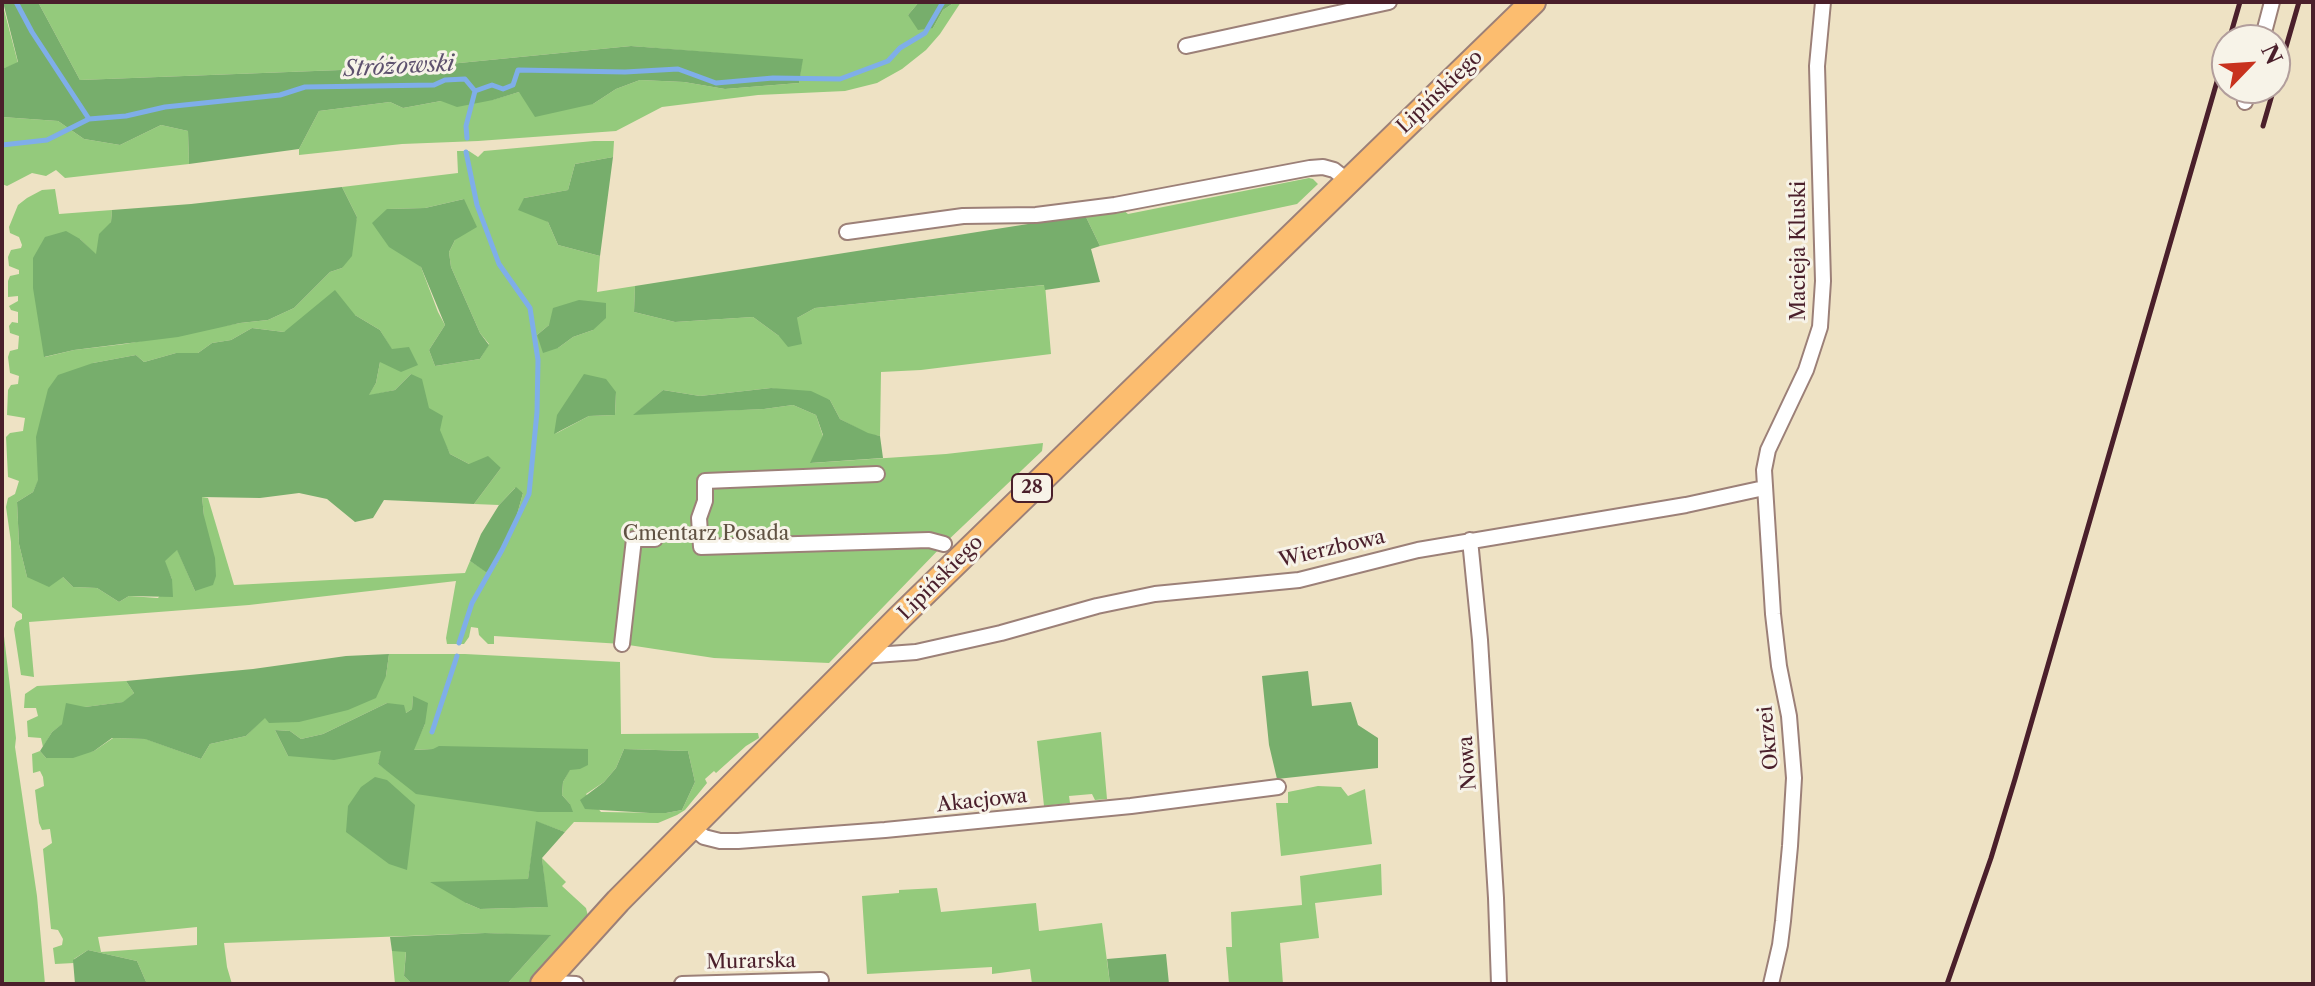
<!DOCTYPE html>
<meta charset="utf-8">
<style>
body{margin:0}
#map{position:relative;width:2315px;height:986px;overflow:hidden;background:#eee2c4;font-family:"Libre Caslon Text",serif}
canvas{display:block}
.frame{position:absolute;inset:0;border:4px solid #4a1f2b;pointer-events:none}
.north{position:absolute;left:2211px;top:24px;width:80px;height:80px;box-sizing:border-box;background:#f7f3e8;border:2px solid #b29e9c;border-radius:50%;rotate:65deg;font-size:22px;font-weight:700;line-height:32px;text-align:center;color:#4a1f2b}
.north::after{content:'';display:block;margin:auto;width:28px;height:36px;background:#c8321e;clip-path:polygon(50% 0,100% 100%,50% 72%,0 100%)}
</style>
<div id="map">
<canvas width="2315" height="986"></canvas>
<div class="frame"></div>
<div class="north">N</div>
</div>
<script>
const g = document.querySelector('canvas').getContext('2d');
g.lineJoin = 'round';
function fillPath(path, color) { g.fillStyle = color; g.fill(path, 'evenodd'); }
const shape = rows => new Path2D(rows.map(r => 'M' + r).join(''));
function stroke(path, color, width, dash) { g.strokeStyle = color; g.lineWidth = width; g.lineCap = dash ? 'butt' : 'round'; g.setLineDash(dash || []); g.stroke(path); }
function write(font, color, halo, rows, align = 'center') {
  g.font = font + ' "Libre Caslon Text",serif'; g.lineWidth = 6; g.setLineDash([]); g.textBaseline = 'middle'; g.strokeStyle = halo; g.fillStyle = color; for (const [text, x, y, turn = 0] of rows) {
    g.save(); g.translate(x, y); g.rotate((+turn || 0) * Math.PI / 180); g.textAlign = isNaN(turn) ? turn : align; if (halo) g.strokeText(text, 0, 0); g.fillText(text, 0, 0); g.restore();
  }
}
fillPath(shape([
 [2,2,18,63,2,69],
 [38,2,919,2,908,15,933,28,943,10,955,2,961,2,940,34,926,50,902,69,877,83,845,91,758,95,662,107,616,131,478,141,402,144,299,155,299,149,319,111,390,102,403,108,441,101,492,100,519,92,593,104,616,89,640,80,684,82,725,89,799,83,802,60,631,46,419,67,80,80],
 [2,117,58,121,84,139,120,145,161,125,188,131,189,164,65,178,56,170,46,176,32,173,7,186,2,184],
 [594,141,614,141,613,157,575,164,568,190,524,198,548,222,558,245,600,256,597,292,635,286,634,312,675,322,753,317,779,336,797,318,815,308,1045,285,1051,354,921,370,881,372,880,436,868,434,840,419,830,400,771,388,700,396,663,390,635,414,764,409,793,405,816,415,823,436,811,463,946,454,1043,443,1042,451,944,544,829,663,714,658,622,644,494,636,494,644,488,644,479,635,478,628,471,627,469,637,464,644,447,644,446,638,456,581,249,605,29,622,34,677,21,675,14,629,16,622,22,619,22,614,12,607,11,542,6,507,8,498,15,494,19,481,8,477,6,437,10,433,23,431,25,418,7,415,8,390,11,385,18,384,19,376,10,373,8,357,10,351,18,349,19,336,10,333,9,326,12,322,18,323,18,312,11,310,9,306,18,301,18,296,8,297,8,281,10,276,19,274,19,270,9,266,8,257,11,250,21,248,22,245,19,237,10,233,9,227,18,205,27,198,42,190,55,189,59,214,112,210,111,222,96,255,80,239,41,330,45,357,74,350,125,344,240,323,268,320,294,308,330,272,342,268,357,217,342,187,458,173,457,151,469,151,478,157,484,151],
 [464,199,455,240,449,252,451,267,480,333,489,344,480,359,435,366,429,350,445,325,438,312,421,267,388,209,425,208],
 [355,315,380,330,392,350,380,362,376,383,368,396,395,390,411,374,450,454,469,464,501,468,474,504,499,505,515,488,523,493,511,536,497,564,486,571,470,561,465,573,234,585,208,498,202,497,204,516,195,591,177,549,164,561,172,579,158,598,129,596,119,602,97,588,73,587,63,577,27,577,19,544,17,502,33,492,93,363,136,355,144,362,176,353,198,353,212,343,231,340,252,328,284,332],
 [549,325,593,330,573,337,558,348,537,335],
 [616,392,615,415,589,416,555,434],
 [1309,178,1313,179,1318,184,1297,204,1100,246,1085,215,1122,209,1128,214],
 [2,619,16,738,15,747,37,896,45,984,2,984],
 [389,654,465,654,620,662,621,734,758,733,759,738,746,746,716,773,714,771,705,779,707,783,685,810,677,815,658,823,574,822,565,832,537,822,528,879,466,903,480,909,547,907,542,858,566,882,562,886,586,908,588,916,555,951,528,984,507,984,550,936,485,933,224,943,227,967,232,984,155,982,147,984,137,961,88,950,74,959,74,963,55,964,53,948,62,945,63,939,58,930,51,929,43,849,52,843,50,829,42,830,39,823,35,790,44,786,43,777,40,771,33,773,32,754,40,751,46,758,94,751,113,738,146,739,201,759,210,744,246,736,265,717,386,676],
 [413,697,425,724,413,750,433,749,580,769,570,769,563,782,562,795,570,804,403,781,378,764,382,751,288,756,275,730,290,731,301,739,323,734,387,703,406,713,412,709],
 [624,749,688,751,695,782,682,810,666,813,601,812,586,794,604,782,616,768],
 [197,927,197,945,101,952,98,937],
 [126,681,134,693,124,702,85,707,52,732,43,747,41,738,28,737,27,721,38,716,36,708,24,708,25,694,37,686],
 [1101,732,1107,799,1095,800,1092,794,1069,796,1070,803,1044,806,1037,741],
 [1318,786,1341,787,1348,796,1365,789,1372,844,1281,856,1276,803,1288,803,1288,792],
 [1381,864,1382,895,1315,903,1319,938,1280,943,1283,984,1229,984,1226,947,1232,947,1231,912,1302,905,1300,876],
 [937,888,941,912,1036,903,1039,931,1102,923,1110,984,1032,984,1030,969,992,974,992,967,867,974,862,896,899,893,899,890],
 [392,951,406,951,404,976,412,984,395,984]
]), '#94ca7c');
fillPath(shape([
 [3,2,38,2,80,80,419,67,631,46,803,59,799,83,725,89,684,82,640,80,616,89,593,104,535,117,519,92,493,100,457,107,441,101,403,108,390,102,319,111,299,149,189,164,188,131,161,125,120,145,84,139,58,121,2,117,2,69,18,62],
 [919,2,955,2,943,10,933,28,918,30,908,15],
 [613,157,600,256,558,245,548,222,518,210,524,198,568,190,575,164],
 [342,187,357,217,352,256,342,268,330,272,294,308,268,320,240,323,178,337,74,350,44,357,33,288,33,258,45,237,66,231,80,239,96,254,99,234,111,222,112,210,191,204],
 [464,199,477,227,455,240,449,252,451,267,480,333,489,345,480,359,435,366,429,350,445,325,421,267,389,247,372,223,387,209,425,208],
 [1085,215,1100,246,1091,249,1100,282,1045,290,1044,285,815,308,797,318,802,344,788,347,779,336,753,317,675,322,634,312,635,286],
 [335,290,355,315,380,330,392,349,409,347,418,365,401,372,380,362,376,383,369,395,395,390,411,374,422,379,429,408,443,416,440,430,450,454,469,464,488,456,501,468,474,504,384,500,373,518,355,522,327,499,299,493,260,498,202,497,204,516,215,558,216,576,213,585,195,591,177,550,165,561,172,579,173,597,129,596,119,602,97,588,73,587,63,577,49,587,27,577,19,544,17,502,33,492,38,480,36,437,48,389,58,375,93,363,136,355,144,362,176,353,198,353,212,343,231,340,252,328,284,332],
 [579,300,606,303,606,318,593,330,573,337,558,348,543,353,537,335,549,325,553,308],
 [584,374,606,379,616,392,615,415,589,416,554,434,557,415],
 [771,388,811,391,830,400,840,419,868,433,880,436,883,458,810,463,823,435,816,415,793,405,764,409,633,415,663,390,700,396],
 [516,487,523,493,511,536,497,564,486,572,470,561,481,534,499,505],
 [389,654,386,676,376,698,348,710,299,722,269,723,265,718,246,736,210,744,201,759,145,739,112,738,94,751,73,758,46,758,40,751,52,732,62,724,66,703,85,707,123,702,134,693,126,681,253,669,346,656],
 [1308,671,1312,706,1351,702,1358,725,1378,738,1378,768,1277,779,1269,745,1262,676],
 [413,696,428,703,425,724,414,750,433,749,439,746,588,749,588,765,580,769,570,770,563,782,562,795,570,804,573,812,538,812,416,794,378,764,381,751,334,760,288,756,275,730,290,731,301,739,323,734,387,703,404,705,406,713,412,709],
 [624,749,688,751,695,782,682,810,666,813,650,813,585,809,580,800,604,782,616,768],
 [375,777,387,780,415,805,407,870,389,864,346,832,348,806,361,787],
 [536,821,565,832,542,858,548,907,480,909,466,903,430,882,528,879],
 [485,933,551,935,507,984,412,984,404,976,406,952,392,951,390,937],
 [88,950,137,961,147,984,75,984,73,960],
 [1166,954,1169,984,1110,984,1107,959]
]), '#77ae6c');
stroke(shape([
 [16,2,32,32,89,119,126,116,165,107,280,95,305,87,434,85,445,80,465,79,475,91,492,85,503,89,513,85,518,70,625,72,678,69,716,83,773,78,840,79,888,61,900,48,925,33,943,2],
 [467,138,466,126,475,91],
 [2,145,47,140,89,119],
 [459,643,472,603,502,550,529,494,537,412,538,360,530,308,499,264,477,205,466,152],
 [432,732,457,656]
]), '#7faee9', 5);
const street = shape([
 [2262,40,2272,2],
 [1186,46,1389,2],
 [2245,102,2249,88],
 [847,232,963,216,1036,215,1115,205,1310,168,1323,167,1334,170,1348,181],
 [877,474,705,481,705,501,699,518,701,547,929,540,944,544],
 [1470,540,1480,640,1496,898,1499,984],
 [622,644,634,539,655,539],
 [862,656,916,652,1001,633,1097,606,1155,594,1299,580,1418,550,1686,505,1764,488],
 [692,827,704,837,720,841,738,841,885,830,1131,806,1278,787],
 [548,978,555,983,576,984],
 [682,984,821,980],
 [1771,984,1780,945,1783,921,1790,846,1794,778,1789,716,1779,666,1773,614,1764,470,1768,450,1806,370,1820,327,1823,281,1817,66,1823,2]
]);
const primary = shape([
 [543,984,618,901,900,617,1533,2]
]);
stroke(street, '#9c8078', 18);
stroke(primary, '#9c8078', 28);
stroke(street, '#fff', 14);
stroke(primary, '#fcbd6f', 24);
stroke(shape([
 [2229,40,2240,2],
 [2275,85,2299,2],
 [2263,126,2274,88],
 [1947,984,1991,858,2015,779,2227,47]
]), '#4a1f2b', 5);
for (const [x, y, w] of [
 [1032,488,40]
]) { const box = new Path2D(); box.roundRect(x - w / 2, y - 14, w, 28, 6); g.fillStyle = '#f7f3e8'; g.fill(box); stroke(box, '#4a1f2b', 2); }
write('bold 18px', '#4a1f2b', null, [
 ["28",1032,488]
]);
write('20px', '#4a1f2b', '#f7f3e8', [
 ["Lipińskiego",1440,92,-44],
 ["Macieja Kluski",1799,251,-90],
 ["Wierzbowa",1332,549,-13],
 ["Lipińskiego",941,578,-45],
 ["Okrzei",1769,738,-96],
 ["Nowa",1468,763,-94],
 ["Akacjowa",982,801,-6],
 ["Murarska",751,962,-1]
]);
write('20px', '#605243', '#f7f3e8', [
 ["Cmentarz Posada",706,534]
]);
write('italic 22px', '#5d516e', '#f7f3e8', [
 ["Stróżowski",399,67,-3]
]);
</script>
